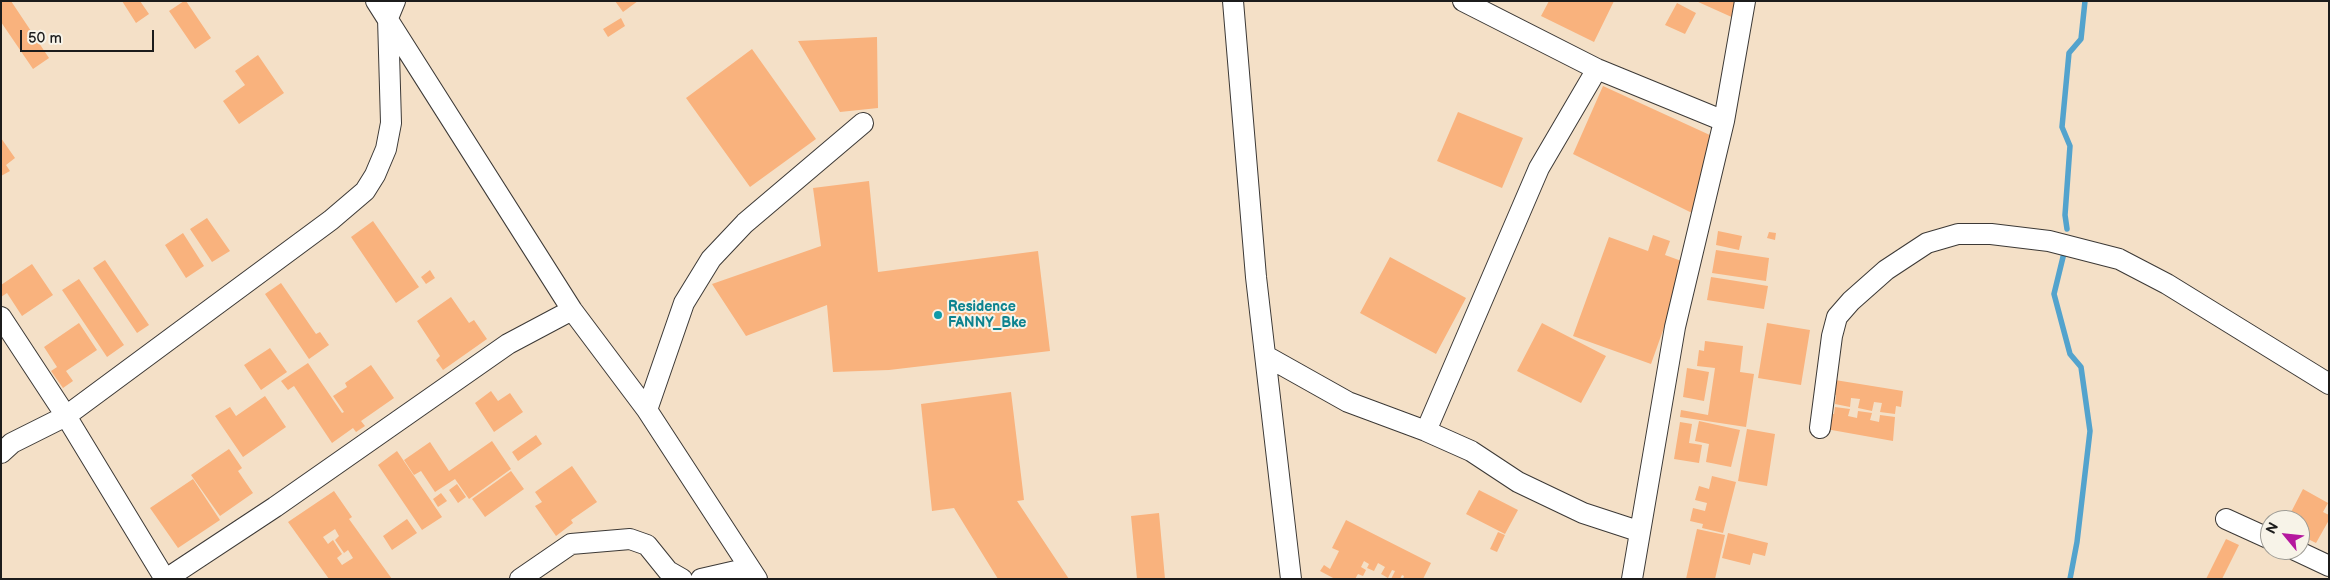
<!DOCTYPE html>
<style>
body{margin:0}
#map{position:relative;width:2330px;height:580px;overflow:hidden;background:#f4e0c7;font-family:"Balsamiq Sans",sans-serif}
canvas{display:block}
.frame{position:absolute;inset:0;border:2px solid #1c1c1c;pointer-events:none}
.north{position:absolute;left:2260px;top:510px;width:50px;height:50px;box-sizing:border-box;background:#f7f3e8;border:1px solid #9f9d96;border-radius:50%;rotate:298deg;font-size:14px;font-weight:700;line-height:20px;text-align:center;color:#1c1c1c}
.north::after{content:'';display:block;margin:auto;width:18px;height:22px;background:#b5179e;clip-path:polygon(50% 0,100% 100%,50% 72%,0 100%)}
.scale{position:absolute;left:20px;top:30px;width:134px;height:22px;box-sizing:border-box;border:2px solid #1c1c1c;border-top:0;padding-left:6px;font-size:15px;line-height:18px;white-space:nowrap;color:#1c1c1c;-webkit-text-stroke:4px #f7f3e8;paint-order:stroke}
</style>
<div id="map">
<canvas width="2330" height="580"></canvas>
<div class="frame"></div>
<div class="north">N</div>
<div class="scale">50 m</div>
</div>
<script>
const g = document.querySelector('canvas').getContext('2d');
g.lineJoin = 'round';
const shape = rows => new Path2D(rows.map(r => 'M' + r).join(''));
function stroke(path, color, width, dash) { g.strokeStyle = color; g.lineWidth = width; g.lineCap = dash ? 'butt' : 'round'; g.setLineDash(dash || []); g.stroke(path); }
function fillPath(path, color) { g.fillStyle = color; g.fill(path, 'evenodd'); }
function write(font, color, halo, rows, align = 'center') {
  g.font = font + ' "Balsamiq Sans",sans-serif'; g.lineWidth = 4; g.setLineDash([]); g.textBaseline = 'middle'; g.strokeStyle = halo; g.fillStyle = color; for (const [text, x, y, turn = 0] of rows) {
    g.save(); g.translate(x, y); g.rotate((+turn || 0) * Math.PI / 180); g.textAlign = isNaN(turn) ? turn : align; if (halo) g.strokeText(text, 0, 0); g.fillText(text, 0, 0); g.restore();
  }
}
stroke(shape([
 [2067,229,2065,215,2070,146,2062,127,2069,53,2081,39,2085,1],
 [2064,253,2054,294,2070,354,2081,367,2090,431,2077,542,2070,579]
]), '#53a3cd', 5.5);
fillPath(shape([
 [1,1,11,1,49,58,33,69,1,22],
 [122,1,140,1,149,14,136,23],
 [184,1,186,1,211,38,195,49,169,11],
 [615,1,638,1,623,12],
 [1549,1,1614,1,1594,42,1541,16],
 [1696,1,1740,1,1736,19],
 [1677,3,1696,13,1685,34,1665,25],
 [621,18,625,26,608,37,603,29],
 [877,37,878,108,840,112,798,41],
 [752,49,816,139,750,187,686,98],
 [258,55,284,93,239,124,223,101,245,85,235,71],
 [1603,86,1712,136,1692,213,1573,154],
 [1458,112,1523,138,1502,188,1437,161],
 [1,138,15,158,6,165,10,171,1,176],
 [869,181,878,272,1038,251,1050,351,889,370,833,372,827,305,746,336,712,284,821,246,813,188],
 [207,218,230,251,212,262,190,229],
 [373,221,419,287,396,303,351,237],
 [1718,231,1742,236,1739,250,1716,245],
 [1769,232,1776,233,1775,240,1767,238],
 [183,233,204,266,186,278,165,245],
 [1653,235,1670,241,1665,255,1687,263,1651,364,1573,336,1609,237,1648,251],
 [1716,250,1769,258,1766,281,1712,273],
 [1390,257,1466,298,1436,354,1360,313],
 [105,260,149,325,137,333,93,268],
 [32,264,53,295,22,316,7,293,1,297,1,285],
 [430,270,435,278,426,284,421,277],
 [1711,277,1768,286,1764,309,1707,300],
 [79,279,124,345,107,357,62,290],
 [281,283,316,334,320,332,329,345,309,359,265,294],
 [451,297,469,323,474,320,487,339,443,370,436,360,440,356,417,321],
 [79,323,97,350,66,371,73,381,63,388,51,371,57,367,44,347],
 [1542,323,1606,356,1581,403,1517,371],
 [1767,323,1810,330,1801,385,1758,378],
 [1705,341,1743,346,1740,372,1754,374,1746,427,1680,417,1681,410,1708,415,1715,368,1697,366,1699,350,1704,351],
 [270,348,287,372,261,390,244,365],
 [308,363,342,413,344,412,333,396,347,387,345,383,371,365,394,398,361,421,365,426,356,432,353,428,332,443,294,386,288,390,281,381],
 [1687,368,1709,372,1704,401,1683,397],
 [1835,380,1903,391,1901,407,1896,406,1895,414,1880,412,1882,403,1874,402,1872,411,1858,408,1860,399,1851,398,1850,407,1835,404,1836,395,1832,395],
 [491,391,498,401,510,393,523,412,494,432,475,403],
 [1011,392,1024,500,1017,501,1069,579,998,579,954,508,932,511,921,404],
 [265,396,286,427,243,457,215,416,230,407,236,416],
 [1835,407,1850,409,1848,416,1857,418,1858,411,1872,413,1870,420,1879,422,1880,415,1895,417,1893,441,1826,429,1829,413,1834,414],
 [1699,421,1740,430,1731,467,1706,462,1709,444,1695,441],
 [1680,422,1692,424,1689,443,1702,445,1699,463,1674,459],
 [1747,429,1775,434,1767,486,1738,481],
 [536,435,542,444,518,461,512,452],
 [492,441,511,469,469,499,455,479,435,492,421,471,414,475,404,460,430,442,449,471],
 [229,449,242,468,238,471,253,493,220,516,191,475],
 [397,451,442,517,422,530,378,465],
 [572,466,597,502,571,520,573,523,556,536,535,506,542,502,535,492],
 [511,471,524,489,485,517,472,499],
 [1712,476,1736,482,1723,533,1702,528,1703,524,1690,521,1693,508,1705,511,1707,503,1695,500,1699,486,1709,489],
 [193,479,220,520,178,548,150,508],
 [457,484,466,497,458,503,449,490],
 [2303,489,2328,503,2323,512,2329,515,2329,520,2316,543,2300,535,2300,520,2287,520],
 [1479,490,1518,510,1505,534,1466,514],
 [334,491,352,517,349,519,392,579,329,579,288,522],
 [335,529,339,536,335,540,344,553,348,550,353,558,342,565,337,558,342,554,333,540,328,544,323,537],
 [441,493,447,501,438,507,433,499],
 [1159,513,1165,579,1137,579,1131,516],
 [407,519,417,533,392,550,383,536],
 [1346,520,1431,563,1423,579,1403,579,1404,576,1402,575,1400,579,1391,579,1395,571,1392,570,1388,578,1381,574,1385,567,1378,563,1374,571,1367,568,1369,564,1364,561,1361,567,1366,570,1363,576,1358,574,1355,579,1335,579,1320,571,1324,565,1330,569,1339,551,1332,548],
 [1697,529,1725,535,1715,579,1686,579],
 [1498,532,1505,535,1497,552,1490,549],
 [1728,533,1768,543,1765,556,1753,553,1750,565,1722,558],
 [2226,539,2239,545,2222,579,2206,579]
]), '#f9b27d');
const minor = shape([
 [376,1,572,310,647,410,757,579],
 [1233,1,1256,277,1291,579],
 [1463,1,1597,69,1724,121],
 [1,317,66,416,165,579],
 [1266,356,1348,402,1426,431,1471,451,1518,482,1583,513,1638,531],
 [647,410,684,303,711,259,745,223,863,123],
 [1820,428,1832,336,1837,317,1851,301,1886,270,1927,243,1958,234,1991,234,2049,241,2119,259,2167,284,2329,384],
 [1426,431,1539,168,1597,69],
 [1,453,12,443,66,416,331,220,365,191,375,175,386,149,391,123,388,18,395,1],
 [2226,519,2270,539],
 [2295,550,2329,566],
 [166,579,275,507,508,344,572,310],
 [520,579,571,544,630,539,647,545,668,571,682,579],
 [701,579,749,568],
 [1632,579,1675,327,1724,121,1745,1]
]);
stroke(minor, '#3c3936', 22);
stroke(minor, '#fff', 20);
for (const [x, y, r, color] of [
 [938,315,5,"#0f9aa8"]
]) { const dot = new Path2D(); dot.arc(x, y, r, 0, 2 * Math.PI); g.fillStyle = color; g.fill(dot); stroke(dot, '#f7f3e8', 2); }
write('bold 14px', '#0d838f', '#f7f3e8', [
 ["Residence",948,307],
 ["FANNY_Bke",948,323]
], 'left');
</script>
